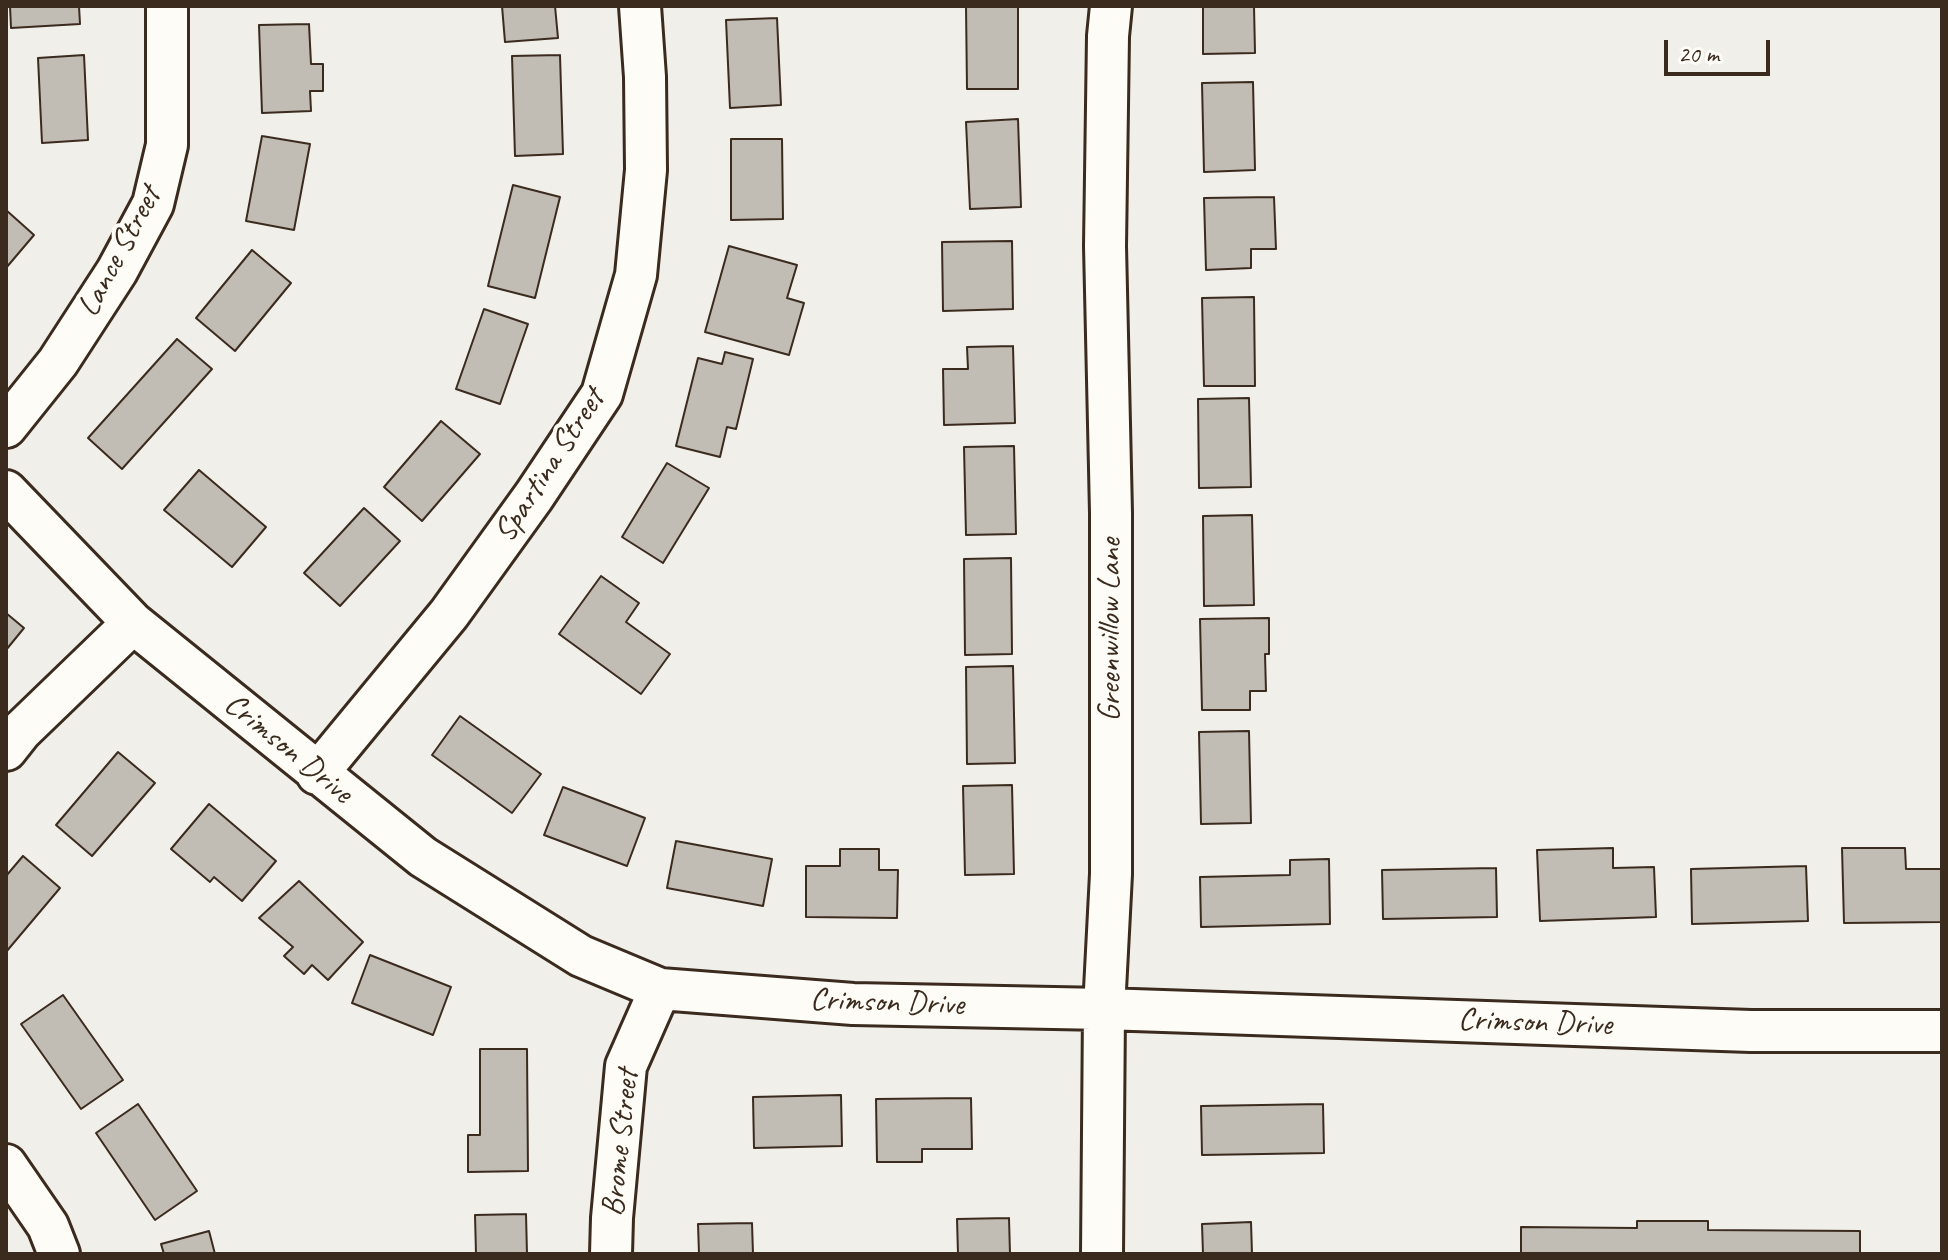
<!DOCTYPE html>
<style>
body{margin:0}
#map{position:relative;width:1948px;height:1260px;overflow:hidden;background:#f1efea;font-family:Caveat,sans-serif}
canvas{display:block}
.frame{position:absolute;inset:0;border:8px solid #3b2a1e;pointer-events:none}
.scale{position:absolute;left:1664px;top:40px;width:106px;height:36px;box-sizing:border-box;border:4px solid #3b2a1e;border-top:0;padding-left:10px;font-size:24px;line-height:28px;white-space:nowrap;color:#3b2a1e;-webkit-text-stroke:6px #fdfcf7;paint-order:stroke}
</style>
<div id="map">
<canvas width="1948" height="1260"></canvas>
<div class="frame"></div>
<div class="scale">20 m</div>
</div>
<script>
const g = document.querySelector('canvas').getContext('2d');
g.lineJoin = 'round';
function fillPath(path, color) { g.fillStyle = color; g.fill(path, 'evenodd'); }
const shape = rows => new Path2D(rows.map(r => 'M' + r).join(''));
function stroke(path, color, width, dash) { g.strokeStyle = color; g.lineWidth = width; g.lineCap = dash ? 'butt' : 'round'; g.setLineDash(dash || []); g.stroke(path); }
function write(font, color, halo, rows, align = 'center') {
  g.font = font + ' Caveat,sans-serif'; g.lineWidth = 8; g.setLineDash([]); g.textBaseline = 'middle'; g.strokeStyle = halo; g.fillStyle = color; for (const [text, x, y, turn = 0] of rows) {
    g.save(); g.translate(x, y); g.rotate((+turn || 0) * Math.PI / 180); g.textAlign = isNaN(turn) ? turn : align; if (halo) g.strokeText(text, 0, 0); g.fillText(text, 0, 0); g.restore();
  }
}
const building = shape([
 [10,6,79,6,80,24,11,28,10,6],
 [502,6,555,6,558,38,505,42,502,6],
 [966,6,1018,6,1018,89,967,89,966,6],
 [1203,6,1254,6,1255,53,1203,54,1203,6],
 [777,18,781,105,730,108,726,20,777,18],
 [309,24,311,64,323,64,323,91,310,91,311,111,262,113,259,25,309,24],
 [84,55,88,140,42,143,38,58,84,55],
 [560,55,563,154,515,156,512,56,560,55],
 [1253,82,1255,170,1204,172,1202,83,1253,82],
 [1018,119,1021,207,970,209,966,122,1018,119],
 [262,136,310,144,294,230,246,221,262,136],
 [731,139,782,139,783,219,731,220,731,139],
 [513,185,560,197,535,298,488,286,513,185],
 [1274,197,1276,249,1251,249,1251,268,1206,270,1204,198,1274,197],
 [6,210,34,235,6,268,6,210],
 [1012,241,1013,309,943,311,942,242,1012,241],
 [729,246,797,265,787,298,804,303,789,355,705,332,729,246],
 [252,250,291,283,235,351,196,318,252,250],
 [1254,297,1255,386,1204,386,1202,298,1254,297],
 [484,309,528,324,500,404,456,389,484,309],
 [177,339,212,369,122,469,88,438,177,339],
 [1013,346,1015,423,944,425,943,369,968,369,967,347,1013,346],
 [725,352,753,359,736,429,727,427,720,457,676,446,698,358,722,364,725,352],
 [1249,398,1251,487,1199,488,1198,399,1249,398],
 [441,421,480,454,422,521,384,487,441,421],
 [1014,446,1016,534,966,535,964,447,1014,446],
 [667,463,709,488,663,563,622,537,667,463],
 [199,470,266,527,232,567,164,510,199,470],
 [364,508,400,541,340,606,304,573,364,508],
 [1252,515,1254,605,1204,606,1203,516,1252,515],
 [1011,558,1012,654,965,655,964,559,1011,558],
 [601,576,639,603,626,622,670,654,641,694,559,634,601,576],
 [6,613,24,628,6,650,6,613],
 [1269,618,1269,654,1265,654,1266,691,1250,691,1250,710,1202,710,1200,619,1269,618],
 [1013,666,1015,763,967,764,966,667,1013,666],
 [460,716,541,774,512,813,432,755,460,716],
 [1249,731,1251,823,1201,824,1199,732,1249,731],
 [118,752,155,783,92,856,56,825,118,752],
 [1012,785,1014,874,965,875,963,786,1012,785],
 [563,787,645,818,627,866,544,835,563,787],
 [209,804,276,861,242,901,214,877,210,882,171,849,209,804],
 [676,841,772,859,763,906,667,888,676,841],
 [1613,848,1613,868,1654,867,1656,917,1540,921,1537,850,1613,848],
 [1842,848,1905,848,1906,869,1942,869,1942,922,1844,923,1842,848],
 [840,849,879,849,879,870,898,870,897,918,806,917,806,866,840,866,840,849],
 [23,856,60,888,6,952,6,876,23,856],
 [1329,859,1330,924,1201,927,1200,877,1290,875,1290,860,1329,859],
 [1806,866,1808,921,1692,924,1691,869,1806,866],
 [1496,868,1497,917,1383,919,1382,870,1496,868],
 [299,881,363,942,328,980,312,965,304,974,284,956,293,947,259,918,299,881],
 [370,955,451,987,433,1035,352,1003,370,955],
 [63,995,123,1080,81,1109,21,1024,63,995],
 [480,1049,527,1049,528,1171,468,1172,468,1135,480,1135,480,1049],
 [841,1095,842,1146,754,1148,753,1097,841,1095],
 [971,1098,972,1149,922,1149,922,1162,877,1162,876,1099,971,1098],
 [138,1104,197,1191,155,1220,96,1133,138,1104],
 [1323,1104,1324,1153,1202,1155,1201,1106,1323,1104],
 [526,1214,527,1254,476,1254,475,1215,526,1214],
 [1009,1218,1010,1254,958,1254,957,1219,1009,1218],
 [1637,1221,1708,1221,1708,1230,1860,1231,1860,1254,1521,1254,1521,1227,1637,1228,1637,1221],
 [1251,1222,1252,1254,1203,1254,1202,1224,1251,1222],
 [752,1223,753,1254,699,1254,698,1224,752,1223],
 [209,1231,215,1254,164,1254,161,1244,209,1231]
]);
fillPath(building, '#c1bcb4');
stroke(building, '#3b2a1e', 2);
const minor = shape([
 [6,427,58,362,117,271,153,204,167,145,167,6],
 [6,491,133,623,423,857,581,956,660,989,853,1004,1104,1009,1751,1031,1942,1031],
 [6,750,21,731,133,623],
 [317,774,449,614,534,496,602,394,636,275,646,170,645,77,640,6],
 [6,1165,48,1226,59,1254],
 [611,1254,612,1218,626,1066,660,989],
 [1102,1254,1104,1009,1111,874,1111,513,1105,246,1108,36,1111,6]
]);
stroke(minor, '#3b2a1e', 46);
stroke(minor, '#fdfcf7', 40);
write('32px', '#3b2a1e', '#fdfcf7', [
 ["Lance Street",120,252,-62],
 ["Spartina Street",550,466,-57],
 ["Greenwillow Lane",1111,630,-90],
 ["Crimson Drive",288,749,39],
 ["Crimson Drive",887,1003,2],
 ["Crimson Drive",1535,1023,2],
 ["Brome Street",621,1143,-84]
]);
</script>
